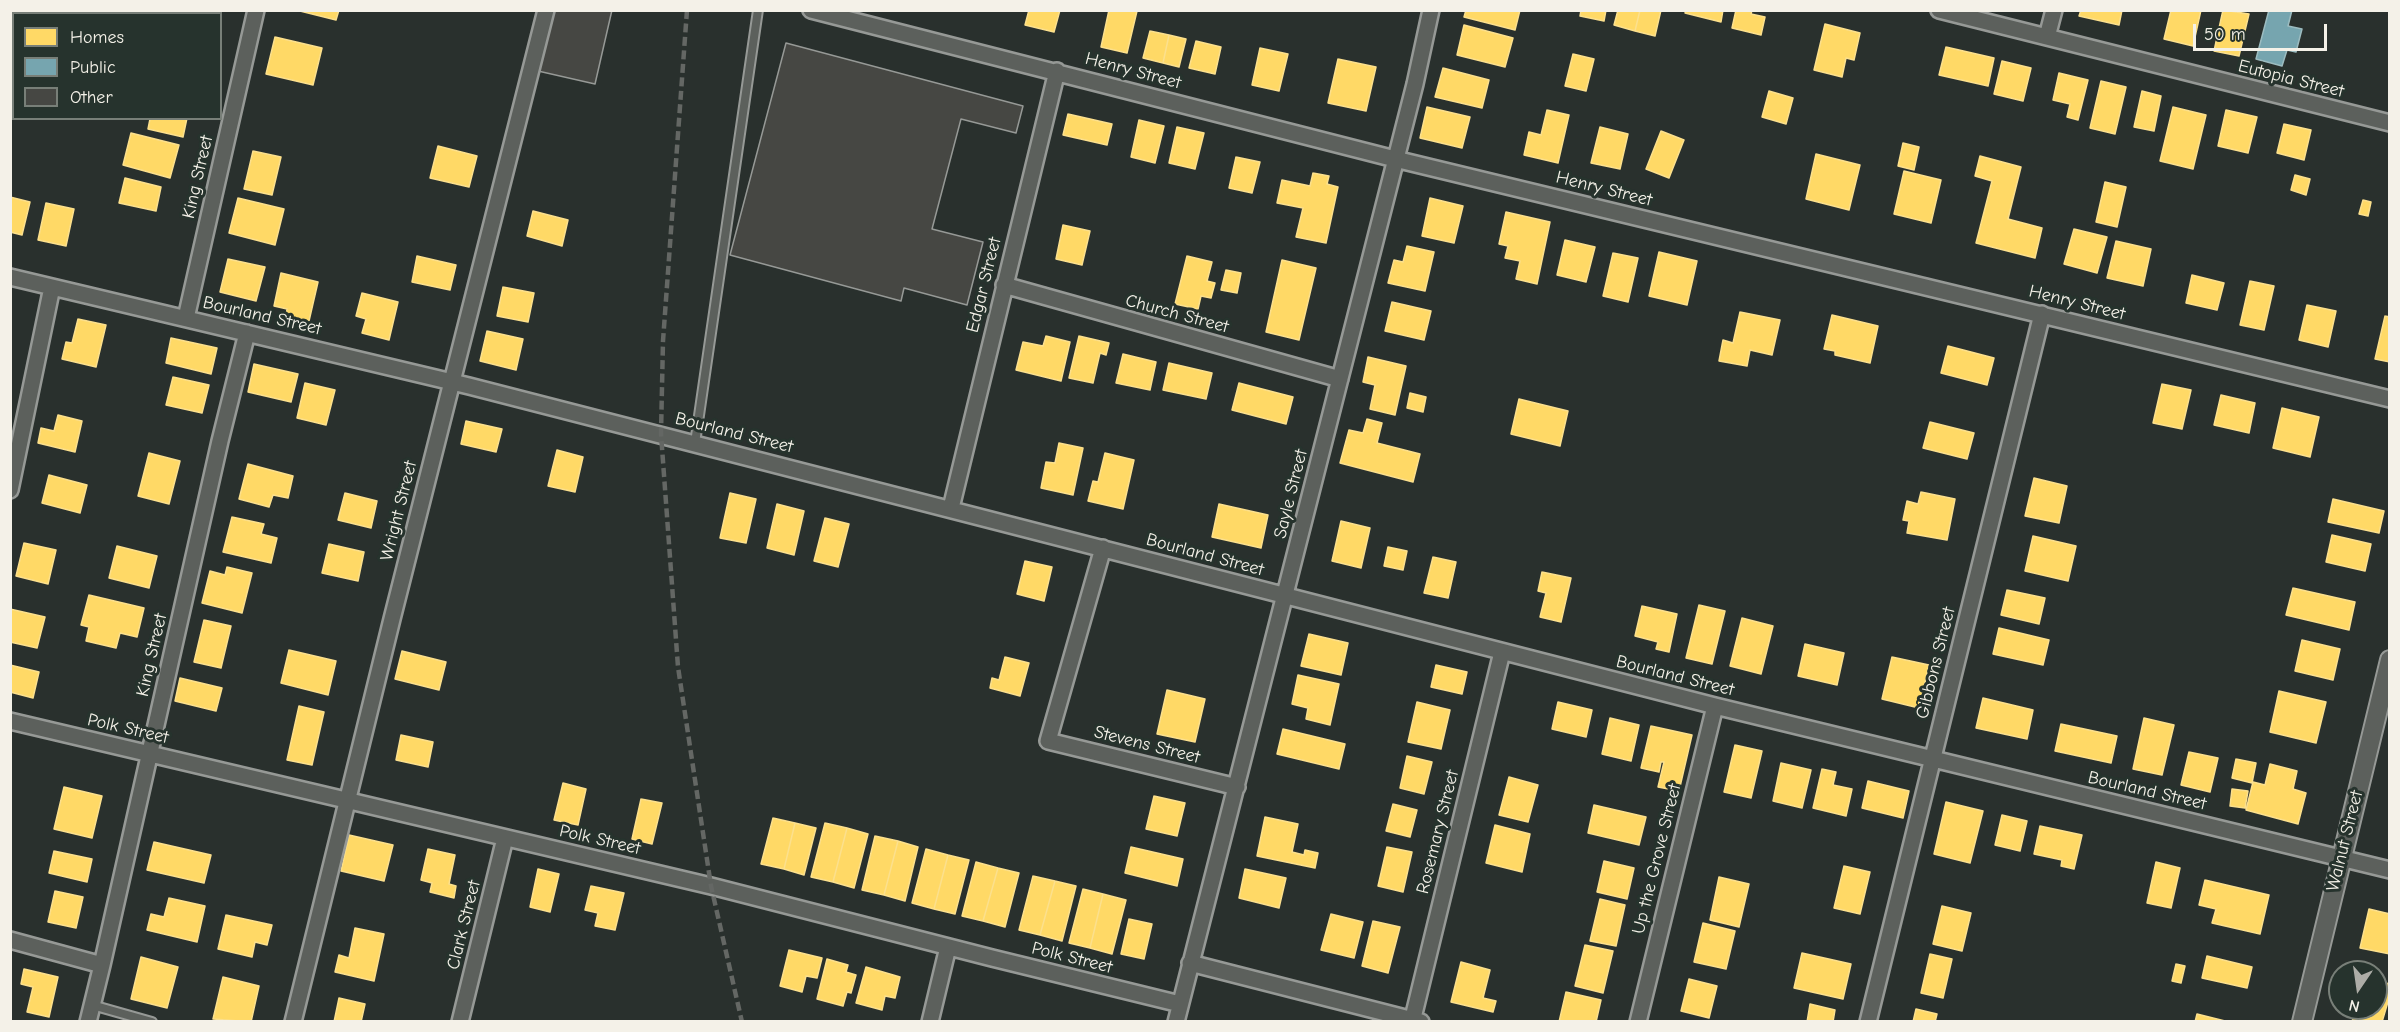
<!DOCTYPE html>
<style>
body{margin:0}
#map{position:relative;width:2400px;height:1032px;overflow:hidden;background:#29302d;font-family:"Comic Neue",sans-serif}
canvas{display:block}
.frame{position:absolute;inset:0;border:12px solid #f4f1e8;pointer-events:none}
.legend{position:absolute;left:12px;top:12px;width:210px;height:108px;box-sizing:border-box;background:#26332d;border:2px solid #787f78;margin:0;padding:8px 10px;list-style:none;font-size:18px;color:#f4f1e8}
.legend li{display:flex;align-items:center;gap:12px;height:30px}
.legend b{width:30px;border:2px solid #787f78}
.north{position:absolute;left:2328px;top:960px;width:60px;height:60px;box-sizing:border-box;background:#26332d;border:2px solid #787f78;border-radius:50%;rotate:193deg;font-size:16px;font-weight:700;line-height:24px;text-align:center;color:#f4f1e8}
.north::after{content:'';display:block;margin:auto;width:21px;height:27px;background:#adada7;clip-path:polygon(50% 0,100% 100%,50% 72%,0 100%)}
.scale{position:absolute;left:2193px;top:24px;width:134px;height:27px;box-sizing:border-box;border:3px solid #f4f1e8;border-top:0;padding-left:8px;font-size:18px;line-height:21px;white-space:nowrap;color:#f4f1e8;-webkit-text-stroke:4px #26332d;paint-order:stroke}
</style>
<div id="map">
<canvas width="2400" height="1032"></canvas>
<div class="frame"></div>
<ul class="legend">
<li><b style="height:16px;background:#ffd966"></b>Homes</li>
<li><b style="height:16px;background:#76a5af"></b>Public</li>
<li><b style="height:16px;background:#464743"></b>Other</li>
</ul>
<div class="north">N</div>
<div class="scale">50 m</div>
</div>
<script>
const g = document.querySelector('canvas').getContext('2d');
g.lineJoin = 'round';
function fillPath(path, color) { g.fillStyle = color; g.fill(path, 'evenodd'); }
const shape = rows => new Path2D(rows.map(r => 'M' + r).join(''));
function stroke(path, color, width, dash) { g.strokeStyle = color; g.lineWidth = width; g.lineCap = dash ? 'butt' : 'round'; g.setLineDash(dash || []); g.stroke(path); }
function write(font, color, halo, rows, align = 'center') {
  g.font = font + ' "Comic Neue",sans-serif'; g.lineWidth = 6; g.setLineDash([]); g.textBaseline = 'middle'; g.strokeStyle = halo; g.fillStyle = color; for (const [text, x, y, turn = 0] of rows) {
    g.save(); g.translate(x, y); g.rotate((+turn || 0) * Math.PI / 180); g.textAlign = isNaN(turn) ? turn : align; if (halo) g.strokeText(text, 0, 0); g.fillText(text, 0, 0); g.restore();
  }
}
const homes = shape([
 [296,10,339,10,336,20,296,10],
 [1029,10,1060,10,1054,32,1025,25,1029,10],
 [1109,10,1137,11,1127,53,1101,47,1109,10],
 [1466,10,1520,10,1515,30,1464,17,1466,10],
 [1581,10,1606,10,1604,21,1580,16,1581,10],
 [1618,10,1640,10,1635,31,1614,25,1618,10],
 [1640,10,1661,10,1655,36,1635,31,1640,10],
 [1686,10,1723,10,1721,22,1685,13,1686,10],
 [1736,10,1752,10,1751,14,1765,17,1761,35,1732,28,1736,10],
 [2081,10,2122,10,2119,25,2079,16,2081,10],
 [2171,10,2201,10,2193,46,2164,39,2171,10],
 [2223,10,2249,14,2239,56,2214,51,2223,10],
 [1825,24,1860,33,1854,60,1846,58,1842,77,1814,70,1825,24],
 [1464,25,1513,38,1505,67,1457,55,1464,25],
 [1150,31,1169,35,1163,63,1143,58,1150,31],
 [1169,35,1186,39,1179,67,1163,63,1169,35],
 [275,37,322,48,313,85,266,74,275,37],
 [1196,41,1221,47,1215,74,1189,68,1196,41],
 [1946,47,1994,58,1988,86,1939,75,1946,47],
 [1260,48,1288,54,1279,91,1252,85,1260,48],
 [1573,54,1594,59,1586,91,1565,86,1573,54],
 [1338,59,1376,67,1366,111,1328,103,1338,59],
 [2002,61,2031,68,2023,101,1994,94,2002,61],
 [1443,68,1489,80,1482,108,1435,97,1443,68],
 [2059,73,2088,80,2078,120,2067,117,2070,104,2053,100,2059,73],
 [2101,81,2126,87,2115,134,2090,128,2101,81],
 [1769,91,1793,98,1786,124,1762,117,1769,91],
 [2142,91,2161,96,2154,131,2134,127,2142,91],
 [1427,107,1470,117,1462,148,1420,138,1427,107],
 [2173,107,2206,115,2193,169,2160,161,2173,107],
 [1547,110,1569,115,1558,163,1524,155,1529,132,1541,135,1547,110],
 [2226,110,2257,117,2248,153,2218,146,2226,110],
 [1068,114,1112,124,1107,145,1063,135,1068,114],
 [146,118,187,118,183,137,148,129,150,119,146,118],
 [1139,120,1164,126,1155,163,1131,157,1139,120],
 [2284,124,2311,130,2304,160,2277,153,2284,124],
 [1177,127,1204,133,1195,169,1169,163,1177,127],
 [1600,127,1628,134,1620,169,1591,163,1600,127],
 [1661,131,1684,140,1669,178,1646,169,1661,131],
 [131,133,179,145,170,178,123,165,131,133],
 [1903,143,1919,147,1914,170,1898,166,1903,143],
 [438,146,477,156,469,187,430,178,438,146],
 [253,151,281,157,272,195,244,189,253,151],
 [1816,154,1860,165,1849,210,1806,199,1816,154],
 [1980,156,2021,167,2008,219,2042,228,2035,258,1976,243,1992,181,1975,176,1980,156],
 [1236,157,1260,162,1252,193,1229,188,1236,157],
 [1904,171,1941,180,1931,223,1894,214,1904,171],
 [1313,173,1329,176,1327,184,1338,187,1326,243,1296,237,1303,208,1277,203,1282,180,1310,186,1313,173],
 [2295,175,2310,179,2306,195,2291,190,2295,175],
 [125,178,161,187,156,211,119,203,125,178],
 [2105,182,2126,187,2117,227,2096,222,2105,182],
 [10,197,30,202,22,235,10,232,10,197],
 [238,198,284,209,275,245,229,233,238,198],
 [1430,198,1463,206,1454,243,1422,236,1430,198],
 [2363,200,2371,202,2368,216,2359,214,2363,200],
 [46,203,74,209,66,246,38,240,46,203],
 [533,211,568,220,562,246,527,236,533,211],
 [1506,212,1550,222,1537,284,1516,279,1520,261,1505,258,1508,246,1499,244,1506,212],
 [1063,225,1090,231,1082,265,1056,259,1063,225],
 [2074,229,2107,237,2097,273,2064,264,2074,229],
 [1565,240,1595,247,1586,282,1557,275,1565,240],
 [2116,241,2151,249,2143,286,2107,278,2116,241],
 [1407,246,1434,252,1425,291,1388,283,1394,260,1403,262,1407,246],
 [1659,252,1697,261,1687,305,1649,296,1659,252],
 [1613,253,1638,258,1628,302,1603,296,1613,253],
 [417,256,456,265,450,290,412,282,417,256],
 [1187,256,1212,262,1207,281,1215,283,1211,298,1201,296,1198,309,1175,304,1187,256],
 [228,259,265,267,256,301,220,292,228,259],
 [1282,260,1316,268,1299,340,1266,332,1282,260],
 [1226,270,1241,273,1237,293,1221,290,1226,270],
 [281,273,318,282,309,321,286,316,287,309,274,306,281,273],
 [2192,275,2224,283,2217,310,2186,303,2192,275],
 [2250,281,2274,286,2264,330,2240,325,2250,281],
 [503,287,534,293,528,322,497,316,503,287],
 [362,293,398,302,389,340,362,333,366,319,356,316,362,293],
 [1392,302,1431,311,1424,340,1385,331,1392,302],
 [2307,305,2336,311,2328,347,2299,340,2307,305],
 [1740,312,1780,320,1772,355,1750,350,1747,366,1719,361,1723,340,1733,343,1740,312],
 [1832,315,1878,326,1870,363,1835,355,1835,351,1824,349,1832,315],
 [2385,316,2390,317,2390,362,2375,359,2385,316],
 [78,319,106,325,96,367,62,359,66,342,72,343,78,319],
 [487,331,523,339,516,370,480,361,487,331],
 [1046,336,1070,342,1061,381,1016,370,1023,342,1043,346,1046,336],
 [1079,336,1109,343,1106,355,1100,353,1093,383,1069,378,1079,336],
 [171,338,217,348,211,374,166,363,171,338],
 [1948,346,1994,358,1987,385,1941,373,1948,346],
 [1123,354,1156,362,1150,390,1116,383,1123,354],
 [1368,357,1406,366,1395,415,1370,409,1375,385,1363,382,1368,357],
 [1169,363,1212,373,1206,399,1163,390,1169,363],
 [254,364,298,374,291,402,248,392,254,364],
 [173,377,209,385,202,413,166,405,173,377],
 [305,383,335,390,326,425,297,418,305,383],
 [1239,383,1293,397,1286,424,1232,410,1239,383],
 [2162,384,2191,390,2182,429,2153,423,2162,384],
 [1410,393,1426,397,1423,412,1407,408,1410,393],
 [2221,395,2255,403,2249,433,2214,425,2221,395],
 [1519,399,1568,411,1560,446,1511,434,1519,399],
 [2282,408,2319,417,2310,457,2273,448,2282,408],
 [58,415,82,421,75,452,38,443,41,428,54,431,58,415],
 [1367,419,1382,423,1377,443,1420,454,1413,482,1340,463,1349,430,1363,433,1367,419],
 [466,421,502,429,496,452,461,444,466,421],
 [1930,422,1974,433,1967,459,1923,448,1930,422],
 [1059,443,1083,448,1073,495,1041,488,1046,462,1055,463,1059,443],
 [557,450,583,457,575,492,548,486,557,450],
 [149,453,180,461,169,504,138,496,149,453],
 [1105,453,1134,460,1123,509,1088,501,1093,481,1098,482,1105,453],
 [248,464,293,476,288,498,273,495,269,507,239,499,248,464],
 [49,475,87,485,80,513,42,503,49,475],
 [2034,478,2067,486,2059,523,2025,516,2034,478],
 [1921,492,1955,499,1947,540,1907,533,1909,521,1903,520,1907,501,1918,504,1921,492],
 [345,493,377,501,371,528,338,520,345,493],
 [730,493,756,499,746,543,720,538,730,493],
 [2333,499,2384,511,2379,533,2328,522,2333,499],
 [777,504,804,511,794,555,767,548,777,504],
 [1219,504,1268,515,1261,548,1212,537,1219,504],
 [232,517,264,524,261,534,277,538,271,563,223,552,232,517],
 [825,518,849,524,838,567,814,561,825,518],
 [1341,521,1370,528,1361,568,1332,561,1341,521],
 [2332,535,2371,544,2365,571,2326,562,2332,535],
 [2033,536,2076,546,2068,581,2025,571,2033,536],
 [24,543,56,550,48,584,16,576,24,543],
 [329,544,364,552,358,581,322,573,329,544],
 [117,546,157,556,149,588,109,578,117,546],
 [1388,547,1407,551,1403,570,1384,566,1388,547],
 [1433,557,1456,562,1448,598,1424,593,1433,557],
 [1025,561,1052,567,1044,601,1017,594,1025,561],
 [227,567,252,573,242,613,202,603,210,571,225,575,227,567],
 [1542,572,1571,578,1561,622,1540,617,1546,593,1538,591,1542,572],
 [2293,588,2355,602,2349,630,2286,615,2293,588],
 [2007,590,2045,598,2039,624,2001,615,2007,590],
 [89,595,144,608,137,637,120,633,116,648,86,641,89,627,81,625,89,595],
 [1699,605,1725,611,1712,664,1686,658,1699,605],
 [1642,606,1677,614,1669,652,1656,649,1658,642,1635,636,1642,606],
 [10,609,45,617,37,648,10,642,10,609],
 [1742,618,1773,626,1761,674,1730,666,1742,618],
 [204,620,231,626,221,668,194,662,204,620],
 [1999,628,2049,640,2043,665,1993,654,1999,628],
 [1309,634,1348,643,1341,675,1301,666,1309,634],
 [2302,640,2340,649,2333,680,2295,671,2302,640],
 [1805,644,1844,653,1837,685,1798,676,1805,644],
 [289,650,336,661,328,695,281,683,289,650],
 [402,651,446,662,439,690,395,679,402,651],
 [1005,657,1029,663,1020,696,990,688,992,678,999,680,1005,657],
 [1892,657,1929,665,1919,708,1882,699,1892,657],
 [10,665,39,672,33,698,10,692,10,665],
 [1436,665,1467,672,1462,694,1431,687,1436,665],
 [1298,675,1339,684,1330,725,1306,719,1308,708,1292,704,1298,675],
 [180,678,222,688,216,711,175,701,180,678],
 [1167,690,1205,699,1195,742,1157,734,1167,690],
 [2279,691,2326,702,2316,743,2270,732,2279,691],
 [1983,698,2033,710,2027,739,1976,728,1983,698],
 [1417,702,1450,710,1441,749,1408,742,1417,702],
 [1558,702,1592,710,1586,737,1552,729,1558,702],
 [299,706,324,712,312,765,287,760,299,706],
 [1610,718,1639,725,1631,761,1602,754,1610,718],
 [2144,718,2174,725,2162,775,2133,769,2144,718],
 [2061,724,2117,736,2111,763,2055,751,2061,724],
 [1651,726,1692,735,1679,791,1658,787,1664,762,1661,762,1659,772,1641,768,1651,726],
 [1283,729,1345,744,1339,769,1277,754,1283,729],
 [401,735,433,742,428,767,396,760,401,735],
 [1735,745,1762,751,1751,798,1724,792,1735,745],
 [2189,752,2218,758,2210,792,2181,785,2189,752],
 [1407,756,1432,762,1424,794,1400,788,1407,756],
 [2236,759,2256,763,2252,783,2232,778,2236,759],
 [1781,763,1811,770,1802,808,1773,801,1781,763],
 [2270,764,2297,771,2293,789,2306,793,2298,824,2246,810,2253,782,2265,785,2270,764],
 [1822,769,1836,772,1833,785,1852,789,1846,816,1813,808,1822,769],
 [1509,777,1538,785,1528,822,1499,815,1509,777],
 [1868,781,1909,791,1903,818,1862,808,1868,781],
 [563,783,586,789,578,825,554,820,563,783],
 [64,787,102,796,92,838,54,829,64,787],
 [2232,789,2248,791,2245,808,2230,806,2232,789],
 [1154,796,1185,803,1177,836,1146,829,1154,796],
 [641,799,662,803,652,844,632,839,641,799],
 [1946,802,1983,811,1970,863,1934,854,1946,802],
 [1393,804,1417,810,1410,837,1386,831,1393,804],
 [1594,805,1646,817,1639,845,1588,833,1594,805],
 [2002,815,2027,821,2020,851,1995,845,2002,815],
 [1265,817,1298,824,1292,852,1304,855,1305,850,1318,853,1315,868,1257,856,1265,817],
 [773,818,795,823,784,869,761,864,773,818],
 [795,823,816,828,804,875,784,869,795,823],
 [825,823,847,828,833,882,811,877,825,823],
 [1495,825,1530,834,1522,872,1486,863,1495,825],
 [2040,826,2082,835,2074,869,2061,866,2062,860,2034,854,2040,826],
 [847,828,868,834,854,888,833,882,847,828],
 [349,835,393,845,384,881,341,871,349,835],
 [875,836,898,841,884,895,862,890,875,836],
 [898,841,918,847,905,901,884,895,898,841],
 [154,842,211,855,204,883,147,870,154,842],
 [1131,847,1183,859,1177,886,1125,873,1131,847],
 [1387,847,1412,852,1403,892,1378,886,1387,847],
 [428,849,455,855,449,884,456,886,454,898,430,892,432,883,421,880,428,849],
 [926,849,948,855,934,909,912,903,926,849],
 [54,851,92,859,87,882,49,873,54,851],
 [948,855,969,860,955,914,934,909,948,855],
 [1604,861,1634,868,1627,899,1597,892,1604,861],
 [976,862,998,868,983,921,962,916,976,862],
 [2156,862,2180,868,2171,908,2147,903,2156,862],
 [1844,866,1870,872,1860,914,1834,908,1844,866],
 [998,868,1019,873,1005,927,983,921,998,868],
 [538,869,559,874,550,912,530,907,538,869],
 [1245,869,1286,878,1279,908,1239,898,1245,869],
 [1033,876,1055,881,1040,935,1019,930,1033,876],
 [1719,877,1749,884,1739,927,1710,920,1719,877],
 [2205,880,2269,895,2260,934,2212,923,2216,909,2199,905,2205,880],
 [1055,881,1076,886,1062,941,1040,935,1055,881],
 [591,886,624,893,615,930,595,926,598,913,585,910,591,886],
 [1083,889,1103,894,1090,948,1069,943,1083,889],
 [55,891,83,897,76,928,48,922,55,891],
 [1103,894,1126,900,1112,954,1090,948,1103,894],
 [169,898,205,906,197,942,147,930,151,914,164,917,169,898],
 [1600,899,1625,905,1616,946,1590,941,1600,899],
 [1942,906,1971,913,1962,951,1933,944,1942,906],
 [2369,909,2390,914,2390,954,2360,948,2369,909],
 [1331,914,1363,922,1354,958,1321,950,1331,914],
 [226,915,272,925,267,945,255,942,252,957,218,949,226,915],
 [1129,919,1152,924,1144,959,1121,954,1129,919],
 [1373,921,1400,927,1388,973,1362,966,1373,921],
 [1703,923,1735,931,1726,969,1694,962,1703,923],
 [355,928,384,934,374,981,335,972,339,955,349,958,355,928],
 [1585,945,1613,951,1603,993,1575,986,1585,945],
 [789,950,822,958,817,978,806,976,802,992,780,986,789,950],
 [1802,953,1851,964,1843,999,1794,988,1802,953],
 [1930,954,1952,959,1943,998,1921,993,1930,954],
 [2207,956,2252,967,2247,988,2202,978,2207,956],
 [141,957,178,967,167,1008,131,999,141,957],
 [827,959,848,965,846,972,856,975,851,993,847,992,843,1006,817,999,827,959],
 [1461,962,1490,970,1483,998,1496,1001,1493,1012,1451,1002,1461,962],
 [2176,964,2185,966,2181,983,2172,981,2176,964],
 [866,967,900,977,895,998,885,996,882,1010,856,1003,866,967],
 [24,969,58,977,49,1017,27,1012,33,987,21,984,24,969],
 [223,977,259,986,251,1022,213,1019,223,977],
 [1689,979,1717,986,1709,1018,1681,1011,1689,979],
 [2376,981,2390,984,2390,995,2382,1022,2352,1022,2356,1008,2376,1008,2376,981],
 [1566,992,1601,1000,1596,1022,1559,1022,1566,992],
 [339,998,365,1004,361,1022,334,1022,339,998],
 [1810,1004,1835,1010,1833,1022,1807,1022,1810,1004],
 [1916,1009,1937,1014,1935,1022,1913,1022,1916,1009],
 [2197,1014,2229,1022,2195,1022,2197,1014]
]);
fillPath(homes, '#ffd966');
stroke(homes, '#fce08d', 1.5);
const public = shape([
 [2269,10,2292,10,2288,26,2302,29,2296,52,2287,50,2282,66,2256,59,2269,10]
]);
fillPath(public, '#76a5af');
stroke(public, '#9cbcc0', 1.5);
const building = shape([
 [551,10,612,10,595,84,538,71,551,10],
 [786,43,1023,106,1016,133,961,119,932,229,983,242,967,305,904,288,901,301,730,255,786,43]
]);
fillPath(building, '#464743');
stroke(building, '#969996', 1.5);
const service = shape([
 [695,443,758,10],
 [92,1005,152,1022]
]);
const minor = shape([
 [811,10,1395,159,2390,399],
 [1939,10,2390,123],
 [2047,37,2054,10],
 [10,277,469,386,1715,706,2390,870],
 [1004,285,1340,379],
 [186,318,256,10],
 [10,490,52,287],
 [951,508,1057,71],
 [1103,548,1048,741,1237,787],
 [10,721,711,886,992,958,1180,1004],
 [10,940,102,965],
 [1190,963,1421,1022],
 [88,1022,102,965,220,441,247,333],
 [293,1022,392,619,546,10],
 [460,1022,505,838],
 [930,1022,948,947],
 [1176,1022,1415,84,1431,10],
 [1412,1022,1502,652],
 [1638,1022,1715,706],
 [1868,1022,2042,314]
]);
const tertiary = shape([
 [2302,1022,2390,660]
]);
stroke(service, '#969996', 12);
stroke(minor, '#969996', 20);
stroke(tertiary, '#969996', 22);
stroke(service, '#5c605c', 8);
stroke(minor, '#5c605c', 15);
stroke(tertiary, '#5c605c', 18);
stroke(shape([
 [687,10,663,341,661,434,678,667,711,886,742,1022]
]), '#646764', 4.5, [9, 4.5]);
write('18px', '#f4f1e8', '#26332d', [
 ["Henry Street",1133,71,15],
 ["Eutopia Street",2291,79,14],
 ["King Street",198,177,-77],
 ["Henry Street",1604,189,14],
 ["Edgar Street",984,285,-76],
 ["Henry Street",2077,303,14],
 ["Church Street",1177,314,15],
 ["Bourland Street",262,316,13],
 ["Bourland Street",734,433,14],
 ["Sayle Street",1291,494,-76],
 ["Wright Street",399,511,-76],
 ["Bourland Street",1205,555,15],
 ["King Street",152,655,-77],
 ["Gibbons Street",1936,663,-76],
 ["Bourland Street",1675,676,14],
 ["Polk Street",128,729,13],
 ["Stevens Street",1147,745,14],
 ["Bourland Street",2147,791,13],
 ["Rosemary Street",1438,832,-76],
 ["Polk Street",600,840,13],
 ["Walnut Street",2345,841,-76],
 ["Up the Grove Street",1657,859,-76],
 ["Clark Street",464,925,-76],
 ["Polk Street",1072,958,14]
]);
</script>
